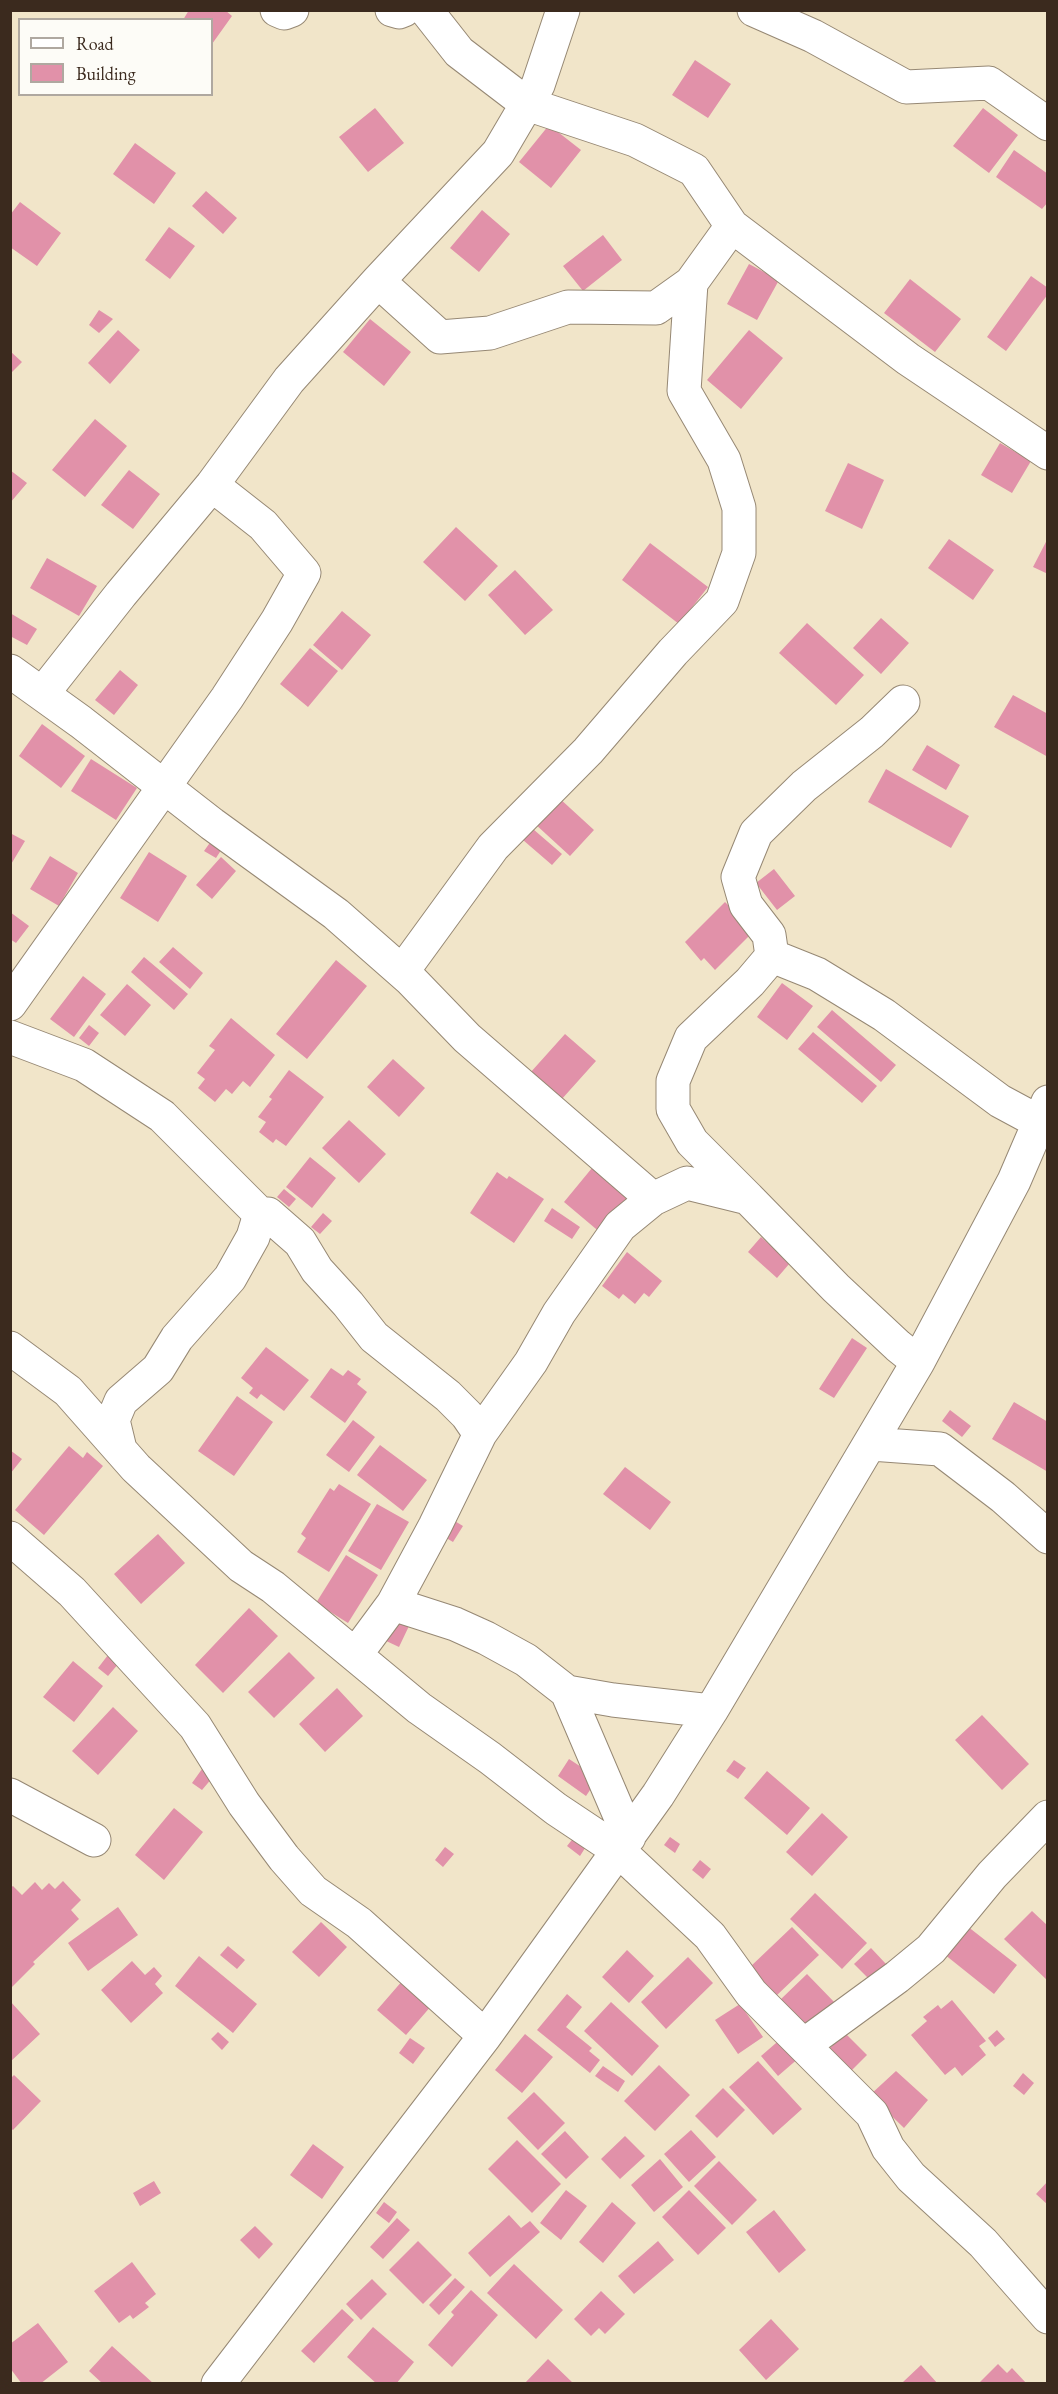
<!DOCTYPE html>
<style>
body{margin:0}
#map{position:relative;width:1058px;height:2394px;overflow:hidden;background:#f1e5c9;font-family:"EB Garamond",serif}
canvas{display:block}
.frame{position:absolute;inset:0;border:12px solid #3b2a1e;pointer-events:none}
.legend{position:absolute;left:18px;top:18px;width:195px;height:78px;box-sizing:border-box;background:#fdfcf7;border:2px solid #afa8a0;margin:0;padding:8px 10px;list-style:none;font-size:18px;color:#3b2a1e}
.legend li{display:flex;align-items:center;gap:12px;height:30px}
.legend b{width:30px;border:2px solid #afa8a0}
</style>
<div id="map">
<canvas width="1058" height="2394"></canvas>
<div class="frame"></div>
<ul class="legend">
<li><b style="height:8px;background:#fff"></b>Road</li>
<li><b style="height:16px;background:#e191a9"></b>Building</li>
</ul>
</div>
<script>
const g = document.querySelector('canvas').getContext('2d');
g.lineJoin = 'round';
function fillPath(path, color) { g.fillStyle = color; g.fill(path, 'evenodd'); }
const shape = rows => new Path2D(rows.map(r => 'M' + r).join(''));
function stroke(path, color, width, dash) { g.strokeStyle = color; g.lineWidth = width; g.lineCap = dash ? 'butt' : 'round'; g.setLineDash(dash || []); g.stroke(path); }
fillPath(shape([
 [189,10,225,10,232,16,212,44,212,20,183,20],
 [695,60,731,84,708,118,672,95],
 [375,108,404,143,368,172,339,137],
 [983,108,1018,135,989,173,953,146],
 [549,125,581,150,551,188,519,162],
 [135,143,176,173,154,204,113,174],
 [1014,150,1048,174,1048,202,1042,209,996,177],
 [206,191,237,218,223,234,192,206],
 [20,202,61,233,37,266,10,247,10,215],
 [482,210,510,234,479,272,450,248],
 [169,227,195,246,170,279,145,260],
 [603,235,622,260,583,291,563,266],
 [749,264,779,280,757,320,727,304],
 [1031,276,1048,288,1048,294,1006,351,987,337],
 [910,279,961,319,935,352,884,313],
 [99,310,113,319,99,333,89,325],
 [370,319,411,352,384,386,343,352],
 [118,330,140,350,110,384,88,363],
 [749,330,783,358,741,409,707,380],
 [10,351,22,362,10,374],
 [95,419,127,446,85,497,52,470],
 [1000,443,1031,461,1012,493,981,475],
 [848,463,884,480,862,529,825,511],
 [10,470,27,483,10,503],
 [129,470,160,494,133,529,101,505],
 [456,527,498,566,465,601,423,562],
 [1048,538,1048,574,1033,567],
 [949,539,994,570,973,600,928,568],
 [650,543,708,587,679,624,622,580],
 [47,558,97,586,79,616,30,588],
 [515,570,553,610,525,635,488,595],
 [342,611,371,635,342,670,313,645],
 [10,613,37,629,27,645,10,636],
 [881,618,909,643,881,674,853,648],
 [807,623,864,675,836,705,779,653],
 [310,648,338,671,308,707,280,684],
 [120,670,138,685,114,715,95,700],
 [1013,695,1048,714,1048,757,994,727],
 [42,724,85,756,61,788,19,756],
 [927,745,960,765,946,790,912,770],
 [91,759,137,788,116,820,71,791],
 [886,769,969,816,951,848,868,802],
 [558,797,594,830,570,856,534,823],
 [533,829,562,854,552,865,523,840],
 [10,833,25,841,10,866],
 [214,837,225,844,216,858,204,851],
 [149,852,187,876,158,922,120,898],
 [50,856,78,873,59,906,30,889],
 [221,857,236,871,212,899,196,885],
 [774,869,795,896,777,910,756,883],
 [725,902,754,931,715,970,704,958,701,961,685,942],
 [10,912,29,926,16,943,10,939],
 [173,947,203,973,190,989,159,962],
 [144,957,188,994,174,1010,131,972],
 [336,960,367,986,307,1059,276,1034],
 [83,976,106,994,74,1037,50,1019],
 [782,983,813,1006,787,1040,757,1017],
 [127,984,151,1005,125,1036,100,1015],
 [832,1010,896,1065,881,1082,817,1027],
 [231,1018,275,1055,250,1087,243,1081,232,1094,226,1089,215,1102,198,1088,205,1079,197,1073,215,1050,209,1046],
 [89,1025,99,1033,89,1046,79,1038],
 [813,1032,877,1086,862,1103,798,1049],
 [565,1034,596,1061,561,1100,530,1073],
 [393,1059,425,1088,399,1117,367,1087],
 [289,1070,324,1097,286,1146,276,1139,273,1143,259,1132,266,1122,258,1117,272,1099,269,1097],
 [349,1120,386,1154,359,1183,322,1148],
 [310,1157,336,1178,312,1208,286,1187],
 [592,1168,633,1197,602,1234,564,1202],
 [497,1172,507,1179,509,1176,544,1199,514,1243,470,1213],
 [284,1189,296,1199,289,1207,277,1197],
 [552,1208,580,1227,572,1239,544,1221],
 [323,1213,332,1221,320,1234,311,1227],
 [761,1237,790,1263,777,1278,748,1252],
 [627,1252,662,1281,649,1297,644,1293,635,1304,623,1294,619,1299,602,1286],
 [852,1338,867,1348,834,1398,819,1389],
 [266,1347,309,1380,284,1411,261,1394,257,1399,249,1393,253,1388,241,1378],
 [331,1368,343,1376,348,1370,361,1379,357,1384,367,1392,345,1423,310,1397],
 [237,1396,273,1422,234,1476,198,1451],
 [1014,1402,1048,1422,1048,1472,992,1439],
 [950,1410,971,1426,962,1437,942,1421],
 [353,1420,375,1437,349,1472,326,1455],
 [380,1445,427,1480,403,1511,357,1475],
 [69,1446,83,1458,87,1452,103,1466,44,1535,15,1510],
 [10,1450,22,1459,10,1474],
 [625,1467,671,1502,650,1530,603,1494],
 [339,1484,371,1504,329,1572,297,1552,306,1538,301,1534,330,1488,334,1491],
 [377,1504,409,1522,381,1570,348,1551],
 [453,1520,463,1526,453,1542,443,1536],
 [158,1534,185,1563,141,1604,114,1574],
 [346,1555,378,1575,348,1623,316,1603],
 [249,1608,278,1636,223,1693,195,1665],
 [392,1618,409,1626,399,1647,382,1639],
 [289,1652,315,1678,274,1718,248,1692],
 [108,1655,119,1663,108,1676,98,1668],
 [73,1661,103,1686,74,1722,43,1697],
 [337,1688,363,1716,325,1752,299,1724],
 [113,1707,138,1731,98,1775,72,1751],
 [982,1715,1029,1764,1002,1790,955,1740],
 [569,1759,598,1778,586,1796,558,1776],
 [734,1760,746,1768,738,1779,726,1771],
 [202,1769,213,1777,202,1790,192,1783],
 [767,1771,810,1808,787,1835,744,1798],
 [174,1808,203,1832,164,1880,135,1855],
 [822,1813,848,1837,812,1876,786,1852],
 [575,1836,587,1845,580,1856,567,1846],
 [670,1837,680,1844,675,1853,664,1845],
 [445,1847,454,1854,443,1867,435,1860],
 [700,1860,711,1869,703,1879,692,1870],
 [63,1881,81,1900,71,1910,79,1919,33,1962,35,1964,10,1989,10,1888,13,1886,22,1895,35,1882,42,1890,49,1883,55,1889],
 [815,1893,867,1943,842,1969,790,1919],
 [118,1907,138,1935,88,1971,68,1943],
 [1032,1911,1048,1926,1048,1981,1004,1939],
 [321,1922,347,1947,319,1977,292,1952],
 [967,1926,1017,1965,994,1994,944,1954],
 [792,1927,819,1955,776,1996,749,1968],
 [228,1946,245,1960,237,1969,220,1955],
 [871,1948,886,1964,870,1980,854,1964],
 [627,1950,654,1976,629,2003,602,1977],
 [199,1956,257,2004,233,2033,175,1986],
 [688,1957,713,1983,666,2029,641,2002],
 [132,1961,145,1975,154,1967,162,1976,155,1984,163,1993,131,2023,101,1990],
 [807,1974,837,2005,810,2031,780,2000],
 [403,1980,432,2005,406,2035,377,2010],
 [567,1994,582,2007,566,2027,592,2048,589,2051,600,2060,590,2073,537,2030],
 [952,2000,986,2041,979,2046,986,2055,962,2076,955,2067,945,2075,911,2035,927,2021,923,2017,938,2005,941,2009],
 [10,2001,40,2034,10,2062],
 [611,2002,659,2046,632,2076,584,2031],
 [740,2004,763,2037,738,2054,715,2020],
 [997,2030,1005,2039,995,2047,988,2038],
 [218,2032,229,2042,222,2050,211,2039],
 [845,2033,867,2055,851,2071,829,2049],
 [525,2034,553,2057,522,2093,495,2070],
 [783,2037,800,2057,778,2076,761,2056],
 [410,2038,425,2048,413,2064,399,2053],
 [758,2061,802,2109,773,2135,729,2087],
 [659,2065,690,2095,655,2131,624,2101],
 [603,2066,625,2081,618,2092,595,2076],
 [896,2071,928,2100,904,2128,870,2095],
 [1023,2073,1034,2083,1024,2095,1013,2086],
 [14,2075,41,2101,13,2130,10,2128,10,2079],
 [723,2088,745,2110,717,2138,695,2116],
 [534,2092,565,2123,538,2150,507,2118],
 [691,2130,716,2157,689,2182,664,2154],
 [565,2131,589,2157,566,2179,541,2154],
 [625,2136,645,2156,620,2179,601,2159],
 [517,2140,561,2184,532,2213,488,2169],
 [313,2144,344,2167,322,2199,290,2175],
 [660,2159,683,2187,654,2212,631,2185],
 [719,2161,757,2200,732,2225,694,2186],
 [154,2181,161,2193,140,2206,133,2193],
 [1048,2181,1048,2205,1036,2194],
 [566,2190,587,2206,561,2240,540,2223],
 [689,2190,726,2228,698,2255,662,2217],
 [384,2202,397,2212,389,2223,376,2213],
 [612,2202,636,2223,603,2263,579,2242],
 [774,2210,806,2250,779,2273,746,2232],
 [509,2215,521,2228,530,2221,540,2232,490,2277,468,2253],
 [397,2218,410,2230,383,2259,370,2247],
 [255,2226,273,2244,259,2259,240,2240],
 [418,2241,452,2275,423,2304,389,2270],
 [658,2241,674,2260,634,2294,618,2276],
 [132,2262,156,2294,145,2303,149,2307,133,2319,130,2315,119,2323,94,2291],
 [514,2264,563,2310,536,2339,487,2293],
 [455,2278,465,2287,439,2315,429,2305],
 [372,2279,387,2294,361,2320,346,2304],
 [471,2290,498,2315,452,2367,428,2345,454,2315,451,2312],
 [601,2291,625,2314,605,2334,599,2328,591,2336,574,2319],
 [342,2309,354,2320,314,2363,301,2351],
 [771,2319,799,2349,766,2380,739,2350],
 [38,2323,68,2362,40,2384,22,2384,10,2368,10,2344],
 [373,2327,414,2362,396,2384,377,2384,347,2357],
 [112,2346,154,2384,103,2384,89,2371],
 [548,2359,574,2384,524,2384],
 [998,2364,1007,2373,1012,2368,1027,2384,978,2384],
 [921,2365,938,2384,905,2384,903,2382]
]), '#e191a9');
const minor = shape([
 [277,10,284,13,292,10],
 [392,10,399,12,404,10],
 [754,10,813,36,906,87,989,83,1048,124],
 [732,226,908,359,1048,453],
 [378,281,440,337,490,333,568,307,656,308,691,283,732,226,694,170,635,140,527,104,459,52,426,10],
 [10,671,81,722,212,824,336,914,410,979,467,1038,653,1199,687,1183,748,1198,836,1288,898,1346,918,1362],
 [43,693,121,594,212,485,289,380,378,281,498,153,538,85,563,10],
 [772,956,817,974,884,1015,1000,1101,1039,1122],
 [402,972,493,847,588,751,673,652,722,601,739,553,739,508,724,460,684,391,691,283],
 [10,1004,227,698,277,621,304,573,263,525,212,485],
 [10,1037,84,1065,162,1116,260,1214],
 [748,1198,692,1142,673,1109,673,1081,691,1038,750,982,772,956,769,935,746,905,738,877,756,833,804,786,872,732,903,702],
 [10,1348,68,1391,136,1468,241,1566,273,1587,419,1708,490,1758,556,1809,619,1851,710,1936,751,1993,872,2114,888,2148,911,2177,983,2243,1048,2317],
 [480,1434,531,1362,559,1313,620,1226,653,1199],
 [871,1444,940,1449,1003,1497,1048,1537],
 [120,1449,113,1420,121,1401,158,1369,177,1338,230,1278,253,1237,260,1214,268,1214,300,1242,317,1270,348,1304,374,1337,448,1396,467,1415,480,1434,435,1526,393,1604],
 [10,1538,72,1592,195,1726,244,1804,284,1858,313,1891,359,1923,485,2036],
 [356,1654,393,1604,455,1624,486,1638,526,1660,567,1692,613,1700,711,1711],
 [567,1692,629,1837],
 [10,1795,94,1840],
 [804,2045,897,1977,931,1949,992,1875,1048,1817],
 [218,2384,485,2036,658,1795,711,1711,918,1362,1014,1181,1048,1102]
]);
stroke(minor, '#968874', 35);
stroke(minor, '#fff', 33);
</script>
